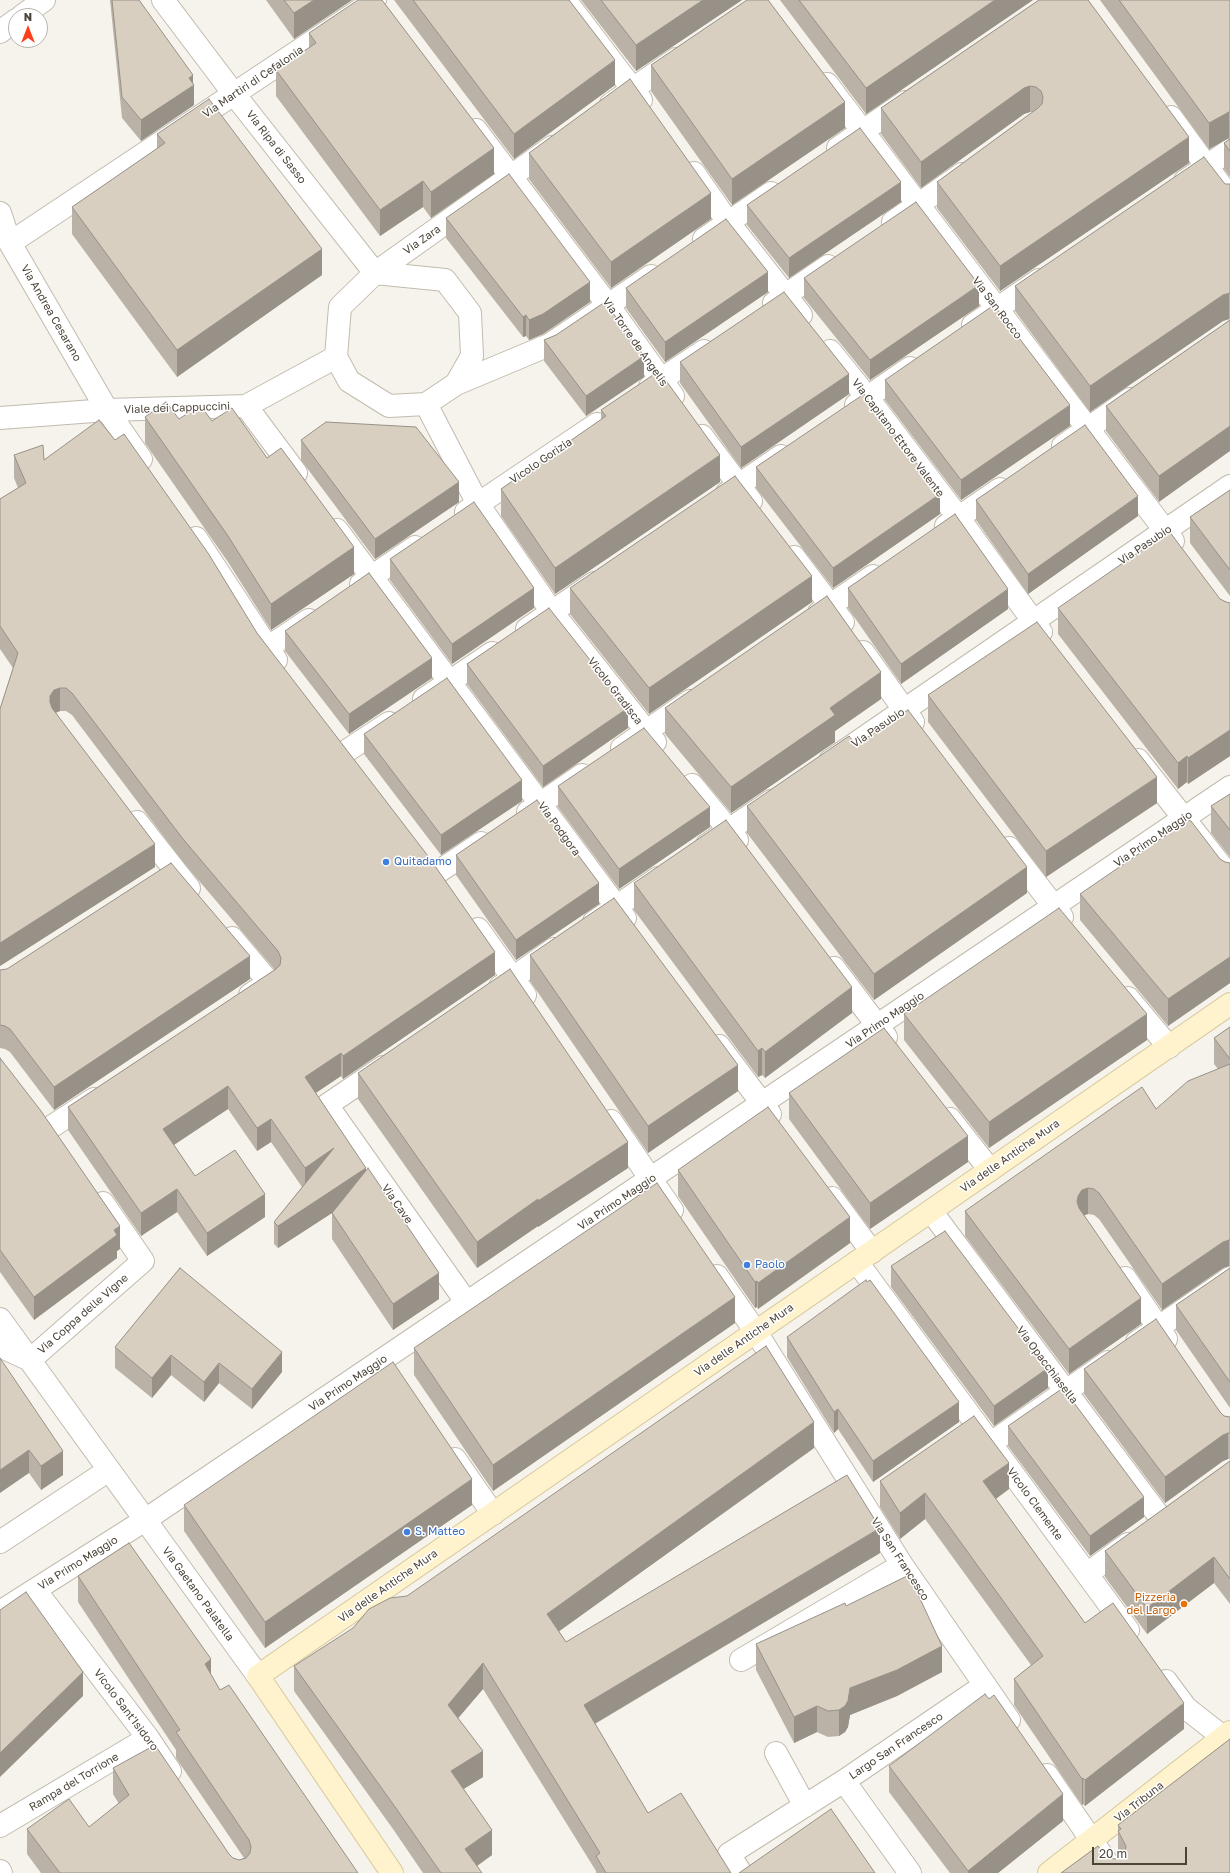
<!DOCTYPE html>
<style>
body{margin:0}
#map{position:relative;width:1230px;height:1873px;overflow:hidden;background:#f6f3ec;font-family:"Golos Text",sans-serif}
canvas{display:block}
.north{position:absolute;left:8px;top:8px;width:40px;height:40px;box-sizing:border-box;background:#fff;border:1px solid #b7b4b0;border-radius:50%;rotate:0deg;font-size:11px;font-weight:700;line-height:16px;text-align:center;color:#4b4439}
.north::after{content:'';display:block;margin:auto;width:14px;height:18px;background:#fc3f1d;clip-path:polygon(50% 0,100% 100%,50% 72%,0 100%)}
.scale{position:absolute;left:1092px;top:1847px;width:95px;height:18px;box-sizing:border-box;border:2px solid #4b4439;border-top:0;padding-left:5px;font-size:12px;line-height:14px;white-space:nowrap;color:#4b4439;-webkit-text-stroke:3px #fff;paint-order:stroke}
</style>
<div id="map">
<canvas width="1230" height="1873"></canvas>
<div class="north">N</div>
<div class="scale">20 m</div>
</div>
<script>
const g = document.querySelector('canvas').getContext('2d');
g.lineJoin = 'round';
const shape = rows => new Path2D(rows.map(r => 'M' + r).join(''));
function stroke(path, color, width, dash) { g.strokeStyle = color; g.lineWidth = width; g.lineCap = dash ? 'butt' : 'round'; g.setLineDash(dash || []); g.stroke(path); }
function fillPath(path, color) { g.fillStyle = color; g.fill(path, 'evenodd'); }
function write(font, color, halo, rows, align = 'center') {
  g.font = font + ' "Golos Text",sans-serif'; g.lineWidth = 3; g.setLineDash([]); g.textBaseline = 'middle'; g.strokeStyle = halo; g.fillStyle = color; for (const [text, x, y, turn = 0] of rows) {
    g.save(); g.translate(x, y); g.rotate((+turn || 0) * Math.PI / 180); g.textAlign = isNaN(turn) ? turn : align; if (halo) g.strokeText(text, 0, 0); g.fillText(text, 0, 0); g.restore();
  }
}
const minor = shape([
 [163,0,234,94,375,273],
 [565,0,641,100],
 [22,16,44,0],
 [0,32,16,20],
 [827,84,1173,541],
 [611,104,676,59],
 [1171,117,1230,198],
 [476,130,608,305,673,396],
 [552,147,375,273,340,307,336,357,349,381,389,406,426,404,456,384,549,345,651,276],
 [838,148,905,102],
 [694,173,728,222,801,315],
 [1185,181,1230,150],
 [0,213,10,243,107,410,141,459],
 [893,222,962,174],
 [704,239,771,193],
 [10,243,375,0],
 [375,273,445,280,470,313,472,356,456,384],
 [774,303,828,266],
 [973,325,1039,280],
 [830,351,867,397,958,517,1041,632],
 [650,387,704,351],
 [426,404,478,504,552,612,655,742],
 [856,405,910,368],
 [246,406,296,473],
 [0,418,107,410,246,406,336,357],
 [702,436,751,501],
 [1063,446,1130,399],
 [727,493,781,456],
 [466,512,597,424],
 [946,526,1000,489],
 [337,530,625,918],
 [196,538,276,660],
 [794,557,843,622],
 [361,584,415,547],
 [819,613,873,576],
 [527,629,594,583],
 [267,648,309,620],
 [863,652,913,722],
 [424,699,492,653],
 [622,748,690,701],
 [345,752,389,723],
 [1138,760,1230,877],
 [830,761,1230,486],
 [692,785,737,840],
 [528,812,582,775],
 [137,822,189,888],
 [707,845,771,801],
 [1009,848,1062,917],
 [438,872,481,843],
 [594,922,658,878],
 [478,929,525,995],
 [232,938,269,982,250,995],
 [834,968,886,1037],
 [500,987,554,949],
 [1128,998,1169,1047],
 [719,1046,770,1114],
 [383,1067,327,1105,467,1303],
 [950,1119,990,1170],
 [611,1121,672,1210],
 [51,1127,94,1099],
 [832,1198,872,1252],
 [931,1211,1162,1520],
 [857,1262,1128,1630],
 [717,1276,756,1332,902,1565,1009,1720],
 [1125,1278,1166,1339],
 [0,1319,258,1676],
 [1137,1342,1230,1278],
 [0,1346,30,1360,143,1261,103,1203],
 [991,1443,1108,1362],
 [455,1459,493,1514],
 [0,1542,109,1470],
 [1087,1574,1128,1544],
 [35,1590,148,1738,170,1771],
 [0,1612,145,1520,1230,787],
 [741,1660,902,1565],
 [1166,1681,1186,1708,1223,1737],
 [776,1753,805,1806],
 [1047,1775,1114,1873],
 [844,1781,910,1873],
 [0,1826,148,1738],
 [0,1871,1,1873],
 [741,1873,729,1854,844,1781,985,1685]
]);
const secondary = shape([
 [392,1873,258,1676,1230,1004],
 [1049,1873,1230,1732]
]);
stroke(minor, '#c2bbae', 24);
stroke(secondary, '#d6c79b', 24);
stroke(minor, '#fff', 22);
stroke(secondary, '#fff3cd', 22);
fillPath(shape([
 [110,0,139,0,193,83,194,105,141,141,122,118],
 [266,0,352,0,294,39],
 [394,0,569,0,615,85,514,159],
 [581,0,742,0,636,71],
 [780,0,1033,0,866,114],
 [1039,0,1189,163,1000,291,937,208,937,182,1033,112,1030,112,1024,114,921,188,881,134,881,108],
 [1100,0,1230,0,1230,138,1229,138,1209,149],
 [309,33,494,174,431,218,423,207,380,236,276,96,276,70,309,48],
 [651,65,845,128,732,205,651,91],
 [157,134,322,275,177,377,72,234,72,207,157,149],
 [1230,139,1230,177,1224,169,1224,143],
 [529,153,711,219,611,288,529,179],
 [1225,184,1230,184,1230,319,1223,321,1090,412,1015,311,1015,286],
 [901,202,789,278,747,225,747,205],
 [446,218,590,302,543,334,529,340,526,336,523,337,446,238],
 [804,278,979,306,870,380,804,298],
 [626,288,768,292,665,362,626,308],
 [1230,320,1159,502,1106,431,1106,406],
 [556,335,644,377,586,416,544,361,544,340],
 [680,362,849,394,741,468,680,383],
 [885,380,1070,426,961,500,885,400],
 [601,410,720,482,555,594,501,516,501,489,601,420],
 [145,417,212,421,354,574,271,630,228,562,145,443],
 [301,440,459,502,375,559,301,460],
 [14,455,44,460,257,633,495,975,343,1079,341,1076,316,1093,366,1171,439,1299,393,1330,332,1239,332,1213,278,1248,274,1244,274,1222,302,1187,271,1142,257,1151,228,1109,174,1145,195,1176,265,1217,207,1256,177,1212,141,1236,68,1130,68,1107,275,970,183,862,72,715,66,711,60,711,56,713,155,867,0,966,0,709,13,668,0,649,0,499,18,488,14,478],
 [756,467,940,514,833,588,756,488],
 [1230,490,1230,596,1190,543,1190,517],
 [976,500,1138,516,1028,594,976,520],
 [390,559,534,608,452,664,390,580],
 [570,588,812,602,649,714,570,614],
 [848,588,1008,609,901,684,848,608],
 [1220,599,1226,602,1230,603,1230,756,1188,784,1187,782,1178,789,1058,634,1058,608],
 [285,631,432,678,349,734,285,651],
 [467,664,628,728,543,787,467,684],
 [928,695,1157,803,1046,877,928,722],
 [881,699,835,731,835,742,731,813,665,734,665,708],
 [364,734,522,801,441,855,364,754],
 [856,745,1027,893,874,1000,747,833,747,806],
 [558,786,710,827,619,889,558,807],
 [1230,794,1230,857,1211,833,1211,806],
 [456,855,599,904,516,960,456,875],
 [1220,859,1225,862,1230,863,1230,983,1168,1026,1080,920,1080,894],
 [634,883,852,1013,765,1078,762,1075,758,1077,634,910],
 [530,955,738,1091,648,1153,530,981],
 [0,970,250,979,54,1110,10,1052,5,1049,0,1048],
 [904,1014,1147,1040,989,1148,904,1040],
 [1230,1027,1230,1266,1229,1266,1223,1268,1162,1310,1099,1219,1094,1215,1088,1214,1084,1215,1141,1324,1069,1374,965,1236,965,1211,1156,1109,1218,1069,1214,1064,1214,1038],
 [0,1058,120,1249,117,1251,117,1258,34,1320,0,1272],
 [358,1073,628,1168,538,1227,538,1226,477,1268,358,1099],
 [789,1093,968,1162,870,1229,789,1119],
 [678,1170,850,1243,758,1309,757,1307,755,1308,678,1196],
 [891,1266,1048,1388,994,1426,891,1287],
 [180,1268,282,1372,252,1409,219,1383,204,1402,171,1375,152,1398,115,1368,115,1347],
 [1230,1268,1230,1408,1176,1330,1176,1305],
 [867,1282,959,1422,873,1482,838,1429,834,1433,787,1357,787,1337],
 [735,1323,493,1491,414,1375,414,1348],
 [0,1358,63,1475,41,1490,29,1473],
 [1084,1369,1220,1412,1224,1416,1230,1417,1230,1459,1228,1459,1223,1461,1165,1503,1084,1394],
 [1008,1426,1144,1517,1090,1556,1008,1446],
 [814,1448,559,1631,566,1642,880,1553,595,1724,648,1813,731,1873,596,1873,596,1871,483,1689,458,1718,483,1777,463,1789,492,1855,477,1866,482,1873,423,1873,393,1829,294,1691,294,1666,407,1596],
 [1230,1461,1230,1604,1214,1583,1147,1634,1105,1577,1105,1551],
 [880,1481,1009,1489,996,1499,1085,1623,1184,1729,1085,1806,1083,1804,1082,1805,1014,1705,1014,1679,1031,1665,925,1519,900,1539,880,1507],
 [184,1505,472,1505,265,1648,184,1531],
 [78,1576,211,1675,220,1690,358,1873,41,1873,27,1854,27,1829,89,1827,119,1804,113,1794,113,1768,233,1858,239,1860,244,1858,176,1758,176,1750,78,1602],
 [756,1644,942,1672,897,1696,850,1715,848,1727,845,1732,839,1736,828,1737,817,1732,794,1743,756,1670],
 [1230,1739,1230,1873,1061,1873,1098,1846,1109,1858,1115,1859,1119,1858,1118,1857,1118,1825],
 [889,1766,1063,1821,998,1873,950,1873,889,1792]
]), '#bab2a6');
fillPath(shape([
 [314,0,352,0,294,39,294,13],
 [703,0,742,0,636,71,636,45],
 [995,0,1033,0,866,114,866,88],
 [615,60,615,85,514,159,514,134],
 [193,75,193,86,194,85,194,105,141,141,141,120,189,78],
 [1030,86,1030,112,1024,114,921,188,921,162,1024,88],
 [845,102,845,128,732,205,732,179],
 [1229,112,1229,138,1209,149,1209,123],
 [1189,137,1189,163,1000,291,1000,266],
 [494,148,494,174,431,218,431,192],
 [423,181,423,207,380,236,380,210],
 [901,182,901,202,789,278,789,258],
 [711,193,711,219,611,288,611,262],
 [322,249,322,275,177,377,177,350],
 [768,272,768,292,665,362,665,342],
 [590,282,590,302,543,334,529,340,529,320],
 [979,285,979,306,870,380,870,360],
 [1229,293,1229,319,1223,321,1090,412,1090,386,1223,295],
 [526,315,526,336,523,337,523,317],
 [644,356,644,377,586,416,586,396],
 [849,374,849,394,741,468,741,447],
 [1070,405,1070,426,961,500,961,480],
 [1230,426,1230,451,1159,502,1159,476],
 [720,455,720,482,555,594,555,568],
 [459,482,459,502,375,559,375,539],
 [940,494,940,514,833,588,833,568],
 [1138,496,1138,516,1028,594,1028,574],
 [354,547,354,574,271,630,271,604],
 [812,576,812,602,649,714,649,688],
 [534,588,534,608,452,664,452,644],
 [1008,589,1008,609,901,684,901,664],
 [432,658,432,678,349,734,349,714],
 [881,672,881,699,835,731,835,742,731,813,731,787,830,708],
 [60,688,60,711,54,713,50,702,50,696,54,690],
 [628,708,628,728,543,787,543,766],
 [1230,730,1230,756,1188,784,1188,758],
 [1187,756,1187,782,1178,789,1178,763],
 [1157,777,1157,803,1046,877,1046,851],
 [522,780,522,801,441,855,441,835],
 [710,807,710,827,619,889,619,869],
 [155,844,155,867,0,966,0,943],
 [1027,867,1027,893,874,1000,874,974],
 [599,883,599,904,516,960,516,940],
 [495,952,495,975,343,1079,343,1056],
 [250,956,250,979,54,1110,54,1087],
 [1230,957,1230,983,1168,1026,1168,999],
 [852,987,852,1013,765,1078,765,1052],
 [1147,1014,1147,1040,989,1148,989,1122],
 [762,1048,762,1075,758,1077,758,1051],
 [341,1053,341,1076,305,1100,305,1077],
 [738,1065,738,1091,648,1153,648,1126],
 [228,1086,228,1109,163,1152,163,1129],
 [271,1119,271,1142,257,1151,257,1128],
 [968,1136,968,1162,870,1229,870,1203],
 [628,1142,628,1168,538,1227,538,1201],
 [334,1148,305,1191,305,1168],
 [366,1168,366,1191,278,1248,278,1226],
 [1088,1188,1088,1214,1082,1216,1077,1202,1078,1196,1082,1190],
 [177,1189,177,1212,141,1236,141,1213],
 [265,1194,265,1217,207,1256,207,1233],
 [538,1199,538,1226,477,1268,477,1242],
 [850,1217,850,1243,758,1309,758,1283],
 [120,1226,120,1249,117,1251,117,1258,34,1320,34,1297,114,1230],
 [1229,1240,1229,1266,1223,1268,1162,1310,1162,1284,1223,1242],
 [439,1273,439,1299,393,1330,393,1304],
 [757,1281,757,1307,755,1308,755,1282],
 [735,1297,735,1323,493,1491,493,1465],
 [1141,1298,1141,1324,1069,1374,1069,1349],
 [282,1352,282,1372,252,1409,252,1389],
 [171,1355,171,1375,152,1398,152,1378],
 [219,1363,219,1383,204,1402,204,1382],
 [1048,1368,1048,1388,994,1426,994,1406],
 [959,1402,959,1422,873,1482,873,1461],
 [838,1409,838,1429,834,1433,834,1412],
 [814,1422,814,1448,547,1640,547,1614],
 [1228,1433,1228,1459,1223,1461,1165,1503,1165,1477,1223,1435],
 [29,1450,29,1473,0,1493,0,1470],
 [63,1451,63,1475,41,1490,41,1466],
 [1009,1463,1009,1489,983,1508,983,1481],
 [472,1479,472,1505,265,1648,265,1622],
 [925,1493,925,1519,900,1539,900,1513],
 [1144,1497,1144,1517,1090,1556,1090,1536],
 [880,1528,880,1553,584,1730,584,1705],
 [1214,1557,1214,1583,1147,1634,1147,1608],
 [942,1646,942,1672,897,1696,850,1715,848,1727,845,1732,839,1736,839,1710,850,1688],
 [211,1659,211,1685,205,1664],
 [483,1663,483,1689,448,1730,448,1705],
 [83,1672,83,1696,0,1777,0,1753],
 [1184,1703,1184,1729,1085,1806,1085,1780],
 [817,1706,817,1732,794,1743,794,1717],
 [483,1751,483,1777,451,1797,451,1771],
 [1083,1778,1083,1804,1082,1805,1082,1779],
 [1063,1794,1063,1821,998,1873,968,1873,968,1871],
 [492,1830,492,1855,467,1873,465,1849]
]), '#979187');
const building = shape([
 [112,0,139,0,193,75,189,78,194,85,141,120,122,97,112,0],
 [284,0,314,0,294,13,284,0],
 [358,0,382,0,494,148,431,192,423,181,380,210,276,70,316,43,309,33,358,0],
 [413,0,569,0,615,60,514,134,413,0],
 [601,0,703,0,636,45,601,0],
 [747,0,768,0,845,102,732,179,651,65,747,0],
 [799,0,995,0,866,88,799,0],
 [1039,0,1088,0,1189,137,1000,266,937,182,1038,108,1042,104,1043,97,1041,91,1036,87,1030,86,1024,88,921,162,881,108,1039,0],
 [1119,0,1230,0,1230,112,1229,112,1209,123,1119,0],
 [630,79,711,193,611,262,529,153,630,79],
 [209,99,322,249,177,350,72,207,165,143,157,134,209,99],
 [860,128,901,182,789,258,747,205,860,128],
 [1230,139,1230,151,1224,143,1230,139],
 [1204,157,1225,184,1230,184,1230,293,1223,295,1090,386,1015,286,1204,157],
 [509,174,590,282,543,314,529,320,526,315,523,317,446,218,509,174],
 [916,202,979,285,870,360,804,278,916,202],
 [726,219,768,272,665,342,626,288,726,219],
 [784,292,849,374,741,447,680,362,784,292],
 [605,302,644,356,586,396,544,340,556,335,605,302],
 [994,305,1070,405,961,480,885,380,994,305],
 [1230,320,1230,426,1159,476,1106,406,1230,320],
 [659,371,720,455,555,568,501,489,606,416,601,410,659,371],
 [864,394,940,494,833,568,756,467,864,394],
 [166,402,179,419,200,405,212,421,232,408,267,458,281,448,354,547,271,604,228,536,145,417,166,402],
 [99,420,115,440,124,434,208,553,257,633,428,856,495,952,343,1056,341,1053,305,1077,366,1168,278,1226,274,1222,334,1148,305,1168,271,1119,257,1128,228,1086,163,1129,195,1176,235,1150,265,1194,207,1233,177,1189,141,1213,68,1107,276,969,280,965,281,958,278,951,183,839,72,693,66,688,60,688,54,690,50,696,50,702,52,708,155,844,0,943,0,709,18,653,0,626,0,499,26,483,14,455,43,445,44,460,99,420],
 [326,422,416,427,459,482,375,539,301,440,326,422],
 [1085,425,1138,496,1028,574,976,500,1085,425],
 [735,476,812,576,649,688,570,588,735,476],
 [1230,490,1230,570,1190,517,1230,490],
 [474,502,534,588,452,644,390,559,474,502],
 [955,514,1008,589,901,664,848,588,955,514],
 [1169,531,1220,599,1226,602,1230,603,1230,730,1188,758,1187,756,1178,763,1058,608,1169,531],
 [369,573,432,658,349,714,285,631,369,573],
 [827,596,881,672,830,708,835,715,731,787,665,708,827,596],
 [549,608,628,708,543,766,467,664,549,608],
 [1037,622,1157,777,1046,851,928,695,1037,622],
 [447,678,522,780,441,835,364,734,447,678],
 [908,710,1027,867,874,974,747,806,849,736,856,745,908,710],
 [644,728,710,807,619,869,558,786,644,728],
 [1230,794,1230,830,1211,806,1230,794],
 [537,800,599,883,516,940,456,855,537,800],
 [726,820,852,987,765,1052,762,1048,758,1051,634,883,726,820],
 [1188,820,1191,821,1220,859,1225,862,1230,863,1230,957,1168,999,1080,894,1188,820],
 [171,863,250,956,54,1087,10,1029,5,1026,0,1025,0,970,7,969,171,863],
 [614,898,738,1065,648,1126,530,955,614,898],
 [1059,908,1147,1014,989,1122,904,1014,1059,908],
 [510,969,628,1142,538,1201,538,1199,477,1242,358,1073,510,969],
 [1230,1027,1230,1059,1214,1038,1230,1027],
 [884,1028,968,1136,870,1203,789,1093,884,1028],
 [0,1058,41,1111,120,1226,114,1230,117,1235,34,1297,0,1250,0,1058],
 [1230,1064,1230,1240,1229,1240,1223,1242,1162,1284,1099,1193,1094,1189,1088,1188,1082,1190,1078,1196,1077,1202,1079,1208,1141,1298,1069,1349,965,1211,1142,1087,1156,1109,1188,1081,1230,1064],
 [768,1107,850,1217,758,1283,757,1281,755,1282,678,1170,768,1107],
 [368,1168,439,1273,393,1304,332,1213,368,1168],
 [657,1183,735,1297,493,1465,414,1348,657,1183],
 [945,1231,1048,1368,994,1406,891,1266,945,1231],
 [180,1268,282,1352,252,1389,219,1363,204,1382,171,1355,152,1378,115,1347,180,1268],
 [1230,1268,1230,1382,1176,1305,1230,1268],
 [866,1280,867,1282,870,1280,959,1402,873,1461,838,1409,834,1412,787,1337,866,1280],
 [1156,1319,1220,1412,1224,1416,1230,1417,1230,1433,1228,1433,1223,1435,1165,1477,1084,1369,1156,1319],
 [766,1346,814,1422,547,1614,566,1642,847,1475,880,1528,584,1705,648,1813,681,1793,731,1873,606,1873,596,1856,600,1853,483,1663,448,1705,483,1751,451,1771,492,1830,465,1849,482,1873,441,1873,393,1804,294,1666,353,1628,369,1609,390,1598,407,1596,766,1346],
 [0,1358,63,1451,41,1466,29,1450,0,1470,0,1358],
 [393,1362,472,1479,265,1622,184,1505,393,1362],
 [1063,1388,1144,1497,1090,1536,1008,1426,1063,1388],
 [974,1416,1009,1463,983,1481,1085,1623,1113,1603,1184,1703,1085,1780,1083,1778,1082,1779,1014,1679,1043,1656,925,1493,900,1513,880,1481,974,1416],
 [1230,1461,1230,1579,1214,1557,1147,1608,1105,1551,1230,1461],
 [129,1543,211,1659,205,1664,220,1690,229,1685,358,1873,60,1873,27,1829,69,1799,89,1827,129,1795,113,1768,155,1745,229,1854,233,1858,239,1860,246,1858,250,1853,251,1847,249,1840,176,1732,180,1730,78,1576,129,1543],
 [909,1575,942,1646,897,1670,850,1688,848,1701,845,1706,839,1710,828,1711,817,1706,794,1717,756,1644,845,1603,846,1606,909,1575],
 [26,1592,83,1672,0,1753,0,1610,26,1592],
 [985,1694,989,1699,994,1695,1063,1794,968,1871,889,1766,985,1694],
 [1230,1739,1230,1873,1061,1873,1098,1846,1109,1858,1115,1859,1121,1857,1125,1852,1126,1846,1118,1831,1121,1829,1118,1825,1230,1739],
 [831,1809,875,1873,739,1873,831,1809]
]);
fillPath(building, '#d8cfc1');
stroke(building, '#979187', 1);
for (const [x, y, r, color] of [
 [386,862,4,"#3f7fe0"],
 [747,1265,4,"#3f7fe0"],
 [407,1532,4,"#3f7fe0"],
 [1184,1604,4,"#e8710a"]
]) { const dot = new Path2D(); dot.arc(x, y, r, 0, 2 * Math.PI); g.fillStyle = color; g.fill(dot); stroke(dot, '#fff', 1.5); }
write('11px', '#4b4439', '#fff', [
 ["Via Martiri di Cefalonia",253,82,-34],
 ["Via Ripa di Sasso",276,147,52],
 ["Via Zara",422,240,-35],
 ["Via San Rocco",997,308,53],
 ["Via Andrea Cesarano",51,313,60],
 ["Via Torre de Angelis",635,342,55],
 ["Viale dei Cappuccini",177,408,-2],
 ["Via Capitano Ettore Valente",898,438,53],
 ["Vicolo Gorizia",541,461,-34],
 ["Via Pasubio",1145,545,-34],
 ["Vicolo Gradisca",615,691,52],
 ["Via Pasubio",878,728,-34],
 ["Via Podgora",559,829,54],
 ["Via Primo Maggio",1153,839,-34],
 ["Via Primo Maggio",885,1020,-34],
 ["Via delle Antiche Mura",1010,1156,-35],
 ["Via Primo Maggio",617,1202,-34],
 ["Via Cave",397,1204,55],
 ["Via Coppa delle Vigne",83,1314,-41],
 ["Via delle Antiche Mura",744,1340,-35],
 ["Via Opacchiasella",1047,1365,53],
 ["Via Primo Maggio",348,1383,-34],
 ["Vicolo Clemente",1035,1504,54],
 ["Via San Francesco",900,1559,57],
 ["Via Primo Maggio",78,1563,-32],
 ["Via delle Antiche Mura",388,1586,-35],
 ["Via Gaetano Palatella",198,1594,54],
 ["Vicolo Sant'Isidoro",126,1710,53],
 ["Largo San Francesco",896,1746,-34],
 ["Rampa del Torrione",74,1782,-31],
 ["Via Tribuna",1139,1802,-38]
]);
write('11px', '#366cbe', '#fff', [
 ["Quitadamo",394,862],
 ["Paolo",755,1265],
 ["S. Matteo",415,1532]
], 'left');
write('11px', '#c56008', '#fff', [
 ["Pizzeria",1176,1598],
 ["del Largo",1176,1611]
], 'right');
</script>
